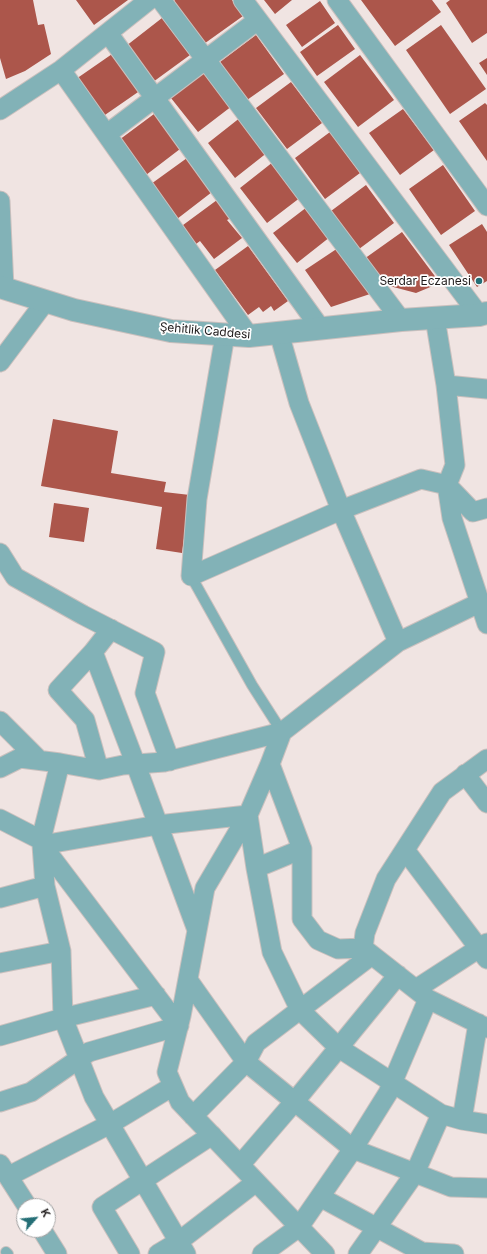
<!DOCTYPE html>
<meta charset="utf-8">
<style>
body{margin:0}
#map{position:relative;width:487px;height:1254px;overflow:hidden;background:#f0e4e2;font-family:Inter,sans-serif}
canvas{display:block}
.north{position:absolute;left:16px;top:1198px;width:40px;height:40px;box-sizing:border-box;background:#fff;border:1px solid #a5a4a4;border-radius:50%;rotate:63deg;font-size:11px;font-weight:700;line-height:16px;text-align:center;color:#1f1b1b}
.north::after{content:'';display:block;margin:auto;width:14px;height:18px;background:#256f76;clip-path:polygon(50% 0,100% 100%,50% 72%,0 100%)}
</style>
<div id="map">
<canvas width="487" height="1254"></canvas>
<div class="north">K</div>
</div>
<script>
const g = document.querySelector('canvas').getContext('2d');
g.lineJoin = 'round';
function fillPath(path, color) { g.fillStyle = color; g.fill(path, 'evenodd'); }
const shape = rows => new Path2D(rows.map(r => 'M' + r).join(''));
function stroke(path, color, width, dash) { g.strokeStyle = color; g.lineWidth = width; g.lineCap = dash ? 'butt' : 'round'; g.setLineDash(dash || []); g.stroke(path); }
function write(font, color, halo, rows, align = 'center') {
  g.font = font + ' Inter,sans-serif'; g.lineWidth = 3.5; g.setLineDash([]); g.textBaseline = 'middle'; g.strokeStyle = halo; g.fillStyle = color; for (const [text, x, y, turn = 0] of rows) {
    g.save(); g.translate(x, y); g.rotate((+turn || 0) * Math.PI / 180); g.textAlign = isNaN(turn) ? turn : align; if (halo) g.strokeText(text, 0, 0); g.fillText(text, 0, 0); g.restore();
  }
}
fillPath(shape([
 [0,0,33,0,38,25,44,24,51,54,25,71,6,79,0,58],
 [76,0,128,0,94,25],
 [175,0,232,0,243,16,201,46,171,4],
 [264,0,292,0,275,14],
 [361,0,432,0,441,12,395,46],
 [450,0,487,0,487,33,472,43,446,3],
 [320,1,335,23,302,47,286,25],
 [162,18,190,55,153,82,126,46],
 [338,25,355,49,317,76,300,52],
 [441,25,486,89,450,114,406,50],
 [256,35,284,74,247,100,220,62],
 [115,52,141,90,102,117,76,79],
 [360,55,394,100,358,127,324,82],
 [487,58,487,75,479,63],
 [204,71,232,106,198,132,171,98],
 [291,82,322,123,287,149,256,108],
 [485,103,487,105,487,161,459,121],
 [403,109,434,150,400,175,369,133],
 [154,114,180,149,146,175,119,140],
 [241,117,268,152,235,178,208,143],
 [330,132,360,173,325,199,295,158],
 [187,158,212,192,177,219,151,184],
 [273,162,301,197,267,223,240,188],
 [443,165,475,211,441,235,409,189],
 [366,185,394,223,359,249,331,211],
 [217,200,231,218,227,220,242,238,214,259,200,241,192,247,179,228],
 [307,207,330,237,297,263,273,233],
 [482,224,487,232,487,281,477,287,449,245],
 [402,232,440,283,416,293,382,284,364,259],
 [248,246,288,301,274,311,271,306,263,312,259,307,248,315,215,270],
 [338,248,370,294,331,307,305,270],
 [53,419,118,431,111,473,166,482,164,492,190,495,182,553,156,549,162,507,41,486],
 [54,503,89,508,84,542,49,537]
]), '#ac564b');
const service = shape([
 [191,576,252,685,282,732],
 [6,1252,8,1254]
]);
const minor = shape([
 [161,0,401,320],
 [243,0,479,315],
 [337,0,487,206],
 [108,33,321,329],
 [61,70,249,336],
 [0,110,61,70,149,0],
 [107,134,258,20],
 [0,201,4,288],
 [435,318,446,385,455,465,447,485,473,512,487,508],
 [279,333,299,403,341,510,398,642],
 [225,335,197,499,191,576,341,510,421,479,447,485,452,518,487,624],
 [0,362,45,302],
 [446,385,487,389],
 [0,553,15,577,83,615,155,652,145,693,170,761],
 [111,629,93,652,136,765,197,930],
 [93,652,58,690,85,720,99,770],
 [0,721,39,760],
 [487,759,442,792,386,879,365,933,363,948,428,999,487,1028],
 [270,764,302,849,302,919,318,940,338,949,363,948],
 [0,768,20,758,60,763,99,770,123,765,164,762,282,732],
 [465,774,487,803],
 [0,819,41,840,42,845,179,1026,89,1052,31,1092,0,1102],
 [41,840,60,763],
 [405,850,487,959],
 [256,868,302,849],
 [0,898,45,886],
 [0,963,61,951],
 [188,980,246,1062,353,1149,451,1187,487,1188],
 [416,989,487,943],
 [0,1036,63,1018,156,995],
 [193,1116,246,1062,256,1043,372,955],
 [462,1120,487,1124],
 [0,1164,27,1206],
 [240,1165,295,1101,398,975],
 [9,1176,110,1124,173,1086],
 [320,1197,422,1252,454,1254],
 [42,1230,57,1254],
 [130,1254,102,1207,212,1135],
 [158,1254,178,1242,256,1182],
 [186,1254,94,1097,63,1018,61,951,45,886,42,845,158,825,248,815,256,868,272,952,300,1010,339,1048,441,1114],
 [262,1254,299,1227,353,1149,388,1093,428,999],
 [325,1254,180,1102,167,1072,181,1016,205,888,248,815,270,764,282,732,398,642,479,603],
 [358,1254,415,1173,441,1114,462,1120,478,1023]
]);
const tertiary = shape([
 [0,287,74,310,171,331,249,336,401,320,479,315,487,313]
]);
stroke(service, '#cac0be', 12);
stroke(minor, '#cac0be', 21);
stroke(tertiary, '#cac0be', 24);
stroke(service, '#82b2b7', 10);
stroke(minor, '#82b2b7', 19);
stroke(tertiary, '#82b2b7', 22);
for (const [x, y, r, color] of [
 [479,281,4,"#256f76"]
]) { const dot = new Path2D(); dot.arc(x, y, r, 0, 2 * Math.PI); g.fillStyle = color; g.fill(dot); stroke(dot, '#fff', 1.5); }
write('12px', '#1f1b1b', '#fff', [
 ["Serdar Eczanesi",471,281]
], 'right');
write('12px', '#1f1b1b', '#fff', [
 ["Şehitlik Caddesi",205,331,5]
]);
</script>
